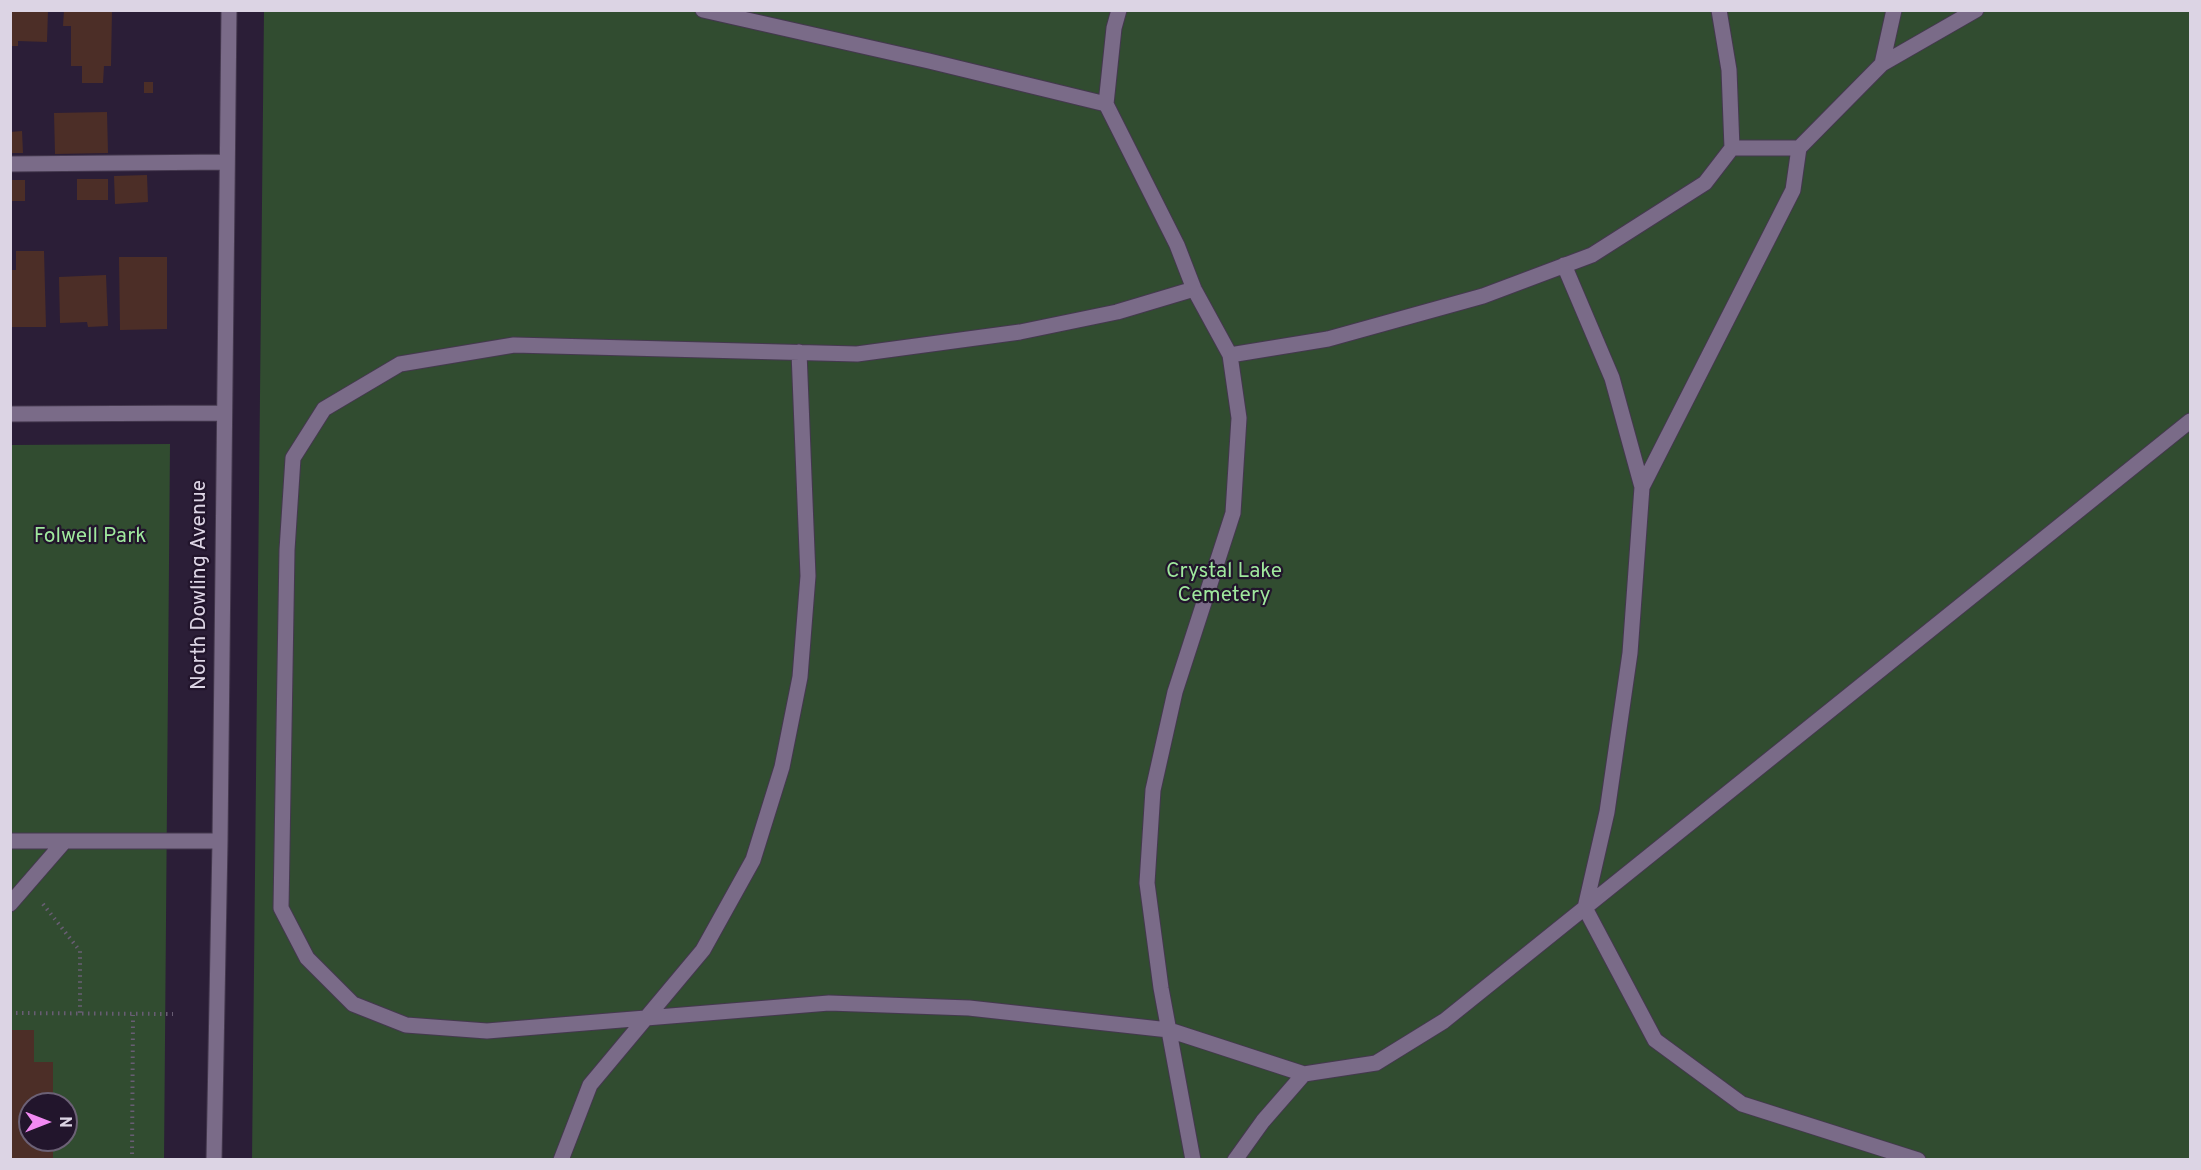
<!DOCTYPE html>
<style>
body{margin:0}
#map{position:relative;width:2201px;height:1170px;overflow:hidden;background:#2b1e37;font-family:Overpass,sans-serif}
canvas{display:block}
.frame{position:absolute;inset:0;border:12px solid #dcd4e4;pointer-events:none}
.north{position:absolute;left:18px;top:1092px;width:60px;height:60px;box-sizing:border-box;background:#22152c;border:2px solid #6c6176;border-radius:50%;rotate:90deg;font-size:16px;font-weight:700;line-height:24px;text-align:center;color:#dcd4e4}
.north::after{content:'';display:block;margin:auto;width:21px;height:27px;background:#f28af3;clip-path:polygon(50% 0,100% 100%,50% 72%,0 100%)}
</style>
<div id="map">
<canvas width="2201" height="1170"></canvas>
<div class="frame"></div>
<div class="north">N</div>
</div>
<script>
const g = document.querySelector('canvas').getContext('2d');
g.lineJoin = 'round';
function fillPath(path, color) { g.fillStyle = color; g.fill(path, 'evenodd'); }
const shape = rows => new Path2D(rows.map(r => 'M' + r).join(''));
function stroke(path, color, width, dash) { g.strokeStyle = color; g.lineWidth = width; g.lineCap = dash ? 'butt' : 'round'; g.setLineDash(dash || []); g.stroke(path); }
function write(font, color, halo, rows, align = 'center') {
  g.font = font + ' Overpass,sans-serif'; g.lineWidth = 4.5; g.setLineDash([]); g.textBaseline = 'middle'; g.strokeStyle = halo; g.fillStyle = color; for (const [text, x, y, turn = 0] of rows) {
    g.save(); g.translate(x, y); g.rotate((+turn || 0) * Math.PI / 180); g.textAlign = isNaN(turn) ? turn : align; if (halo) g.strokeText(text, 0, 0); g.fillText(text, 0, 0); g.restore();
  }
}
fillPath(shape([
 [264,11,2190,11,2190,1159,252,1160],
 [170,444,164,1159,11,1159,10,445],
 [30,1104,66,1104,66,1140,30,1140]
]), '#314c30');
fillPath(shape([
 [10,10,48,10,47,42,18,41,18,46,10,46],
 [64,10,112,10,111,66,104,66,103,83,82,83,82,66,71,66,71,26,63,26],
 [144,82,153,82,153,93,144,93],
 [107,112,108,153,55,154,54,113],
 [22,131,23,153,10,153,10,132],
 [147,175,148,202,115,204,114,176],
 [77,179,108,179,108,200,77,200],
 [10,180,25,180,25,201,10,201],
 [16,251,44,251,46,327,10,327,10,270,16,270],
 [119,257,167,257,167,329,120,330],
 [106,275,108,326,88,327,87,322,60,323,59,277],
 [10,1030,34,1030,34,1062,53,1062,53,1104,30,1104,30,1140,53,1140,53,1160,10,1160]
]), '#4c2e27');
const minor = shape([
 [703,10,929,61,1106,104],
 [1119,10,1114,28,1106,104,1177,245,1194,289,1230,355,1239,418,1233,513,1175,692,1153,790,1147,883,1161,988,1193,1160],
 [1882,64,1894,10],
 [1732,148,1799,148,1882,64,1976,10],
 [1799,148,1793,190,1642,487,1630,653,1607,812,1585,908,1655,1040,1742,1104,1918,1160],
 [10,164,227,162],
 [1564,265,1612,378,1642,487],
 [1194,289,1117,312,1020,332,857,354,514,345,400,364,324,409,293,458,287,550,281,908,307,958,353,1004,406,1025,487,1031,829,1003,969,1008,1169,1030,1304,1074,1376,1063,1444,1021,2190,421],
 [1230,355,1328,339,1483,296,1592,255,1705,183,1732,148,1729,70,1719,10],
 [10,414,223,413],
 [10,841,220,841],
 [10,904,63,843],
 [214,1160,220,841,229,10],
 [561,1160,590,1085,703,950,753,860,782,767,800,677,808,576,799,352],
 [1235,1160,1263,1121,1304,1074]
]);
stroke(minor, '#44384e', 17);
stroke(shape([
 [43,904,80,951,80,1013],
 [10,1013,173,1014],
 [132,1160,133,1015]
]), '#685d73', 4, [1.5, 4.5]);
stroke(minor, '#7a6b88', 15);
write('21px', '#9fe89d', '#22152c', [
 ["Folwell Park",90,538],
 ["Crystal Lake",1224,573],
 ["Cemetery",1224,597]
]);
write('21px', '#dcd4e4', '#22152c', [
 ["North Dowling Avenue",201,585,-90]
]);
</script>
